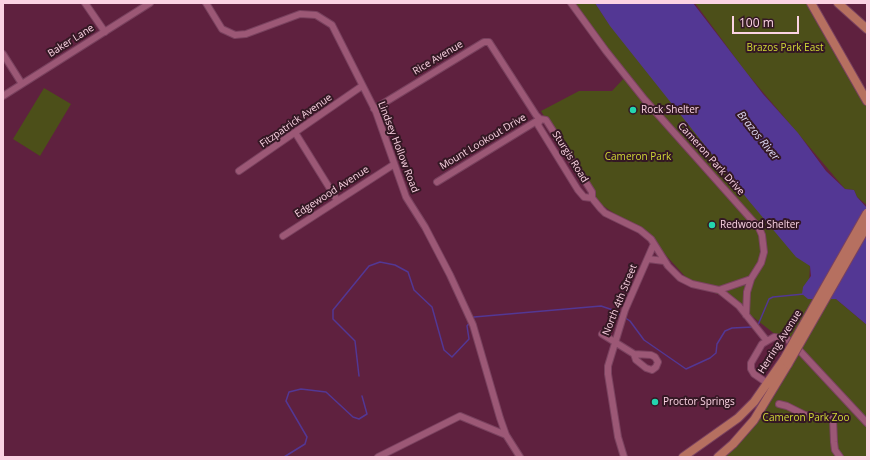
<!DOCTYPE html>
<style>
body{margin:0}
#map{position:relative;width:870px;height:460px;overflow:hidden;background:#5f213f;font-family:"Open Sans",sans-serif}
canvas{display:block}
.frame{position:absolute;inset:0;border:4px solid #fbd3e3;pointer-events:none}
.scale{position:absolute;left:732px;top:16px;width:67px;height:18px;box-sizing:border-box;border:2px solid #fbd3e3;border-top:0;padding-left:5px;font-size:12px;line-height:14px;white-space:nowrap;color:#fbd3e3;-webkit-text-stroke:3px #341824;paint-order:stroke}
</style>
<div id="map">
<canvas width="870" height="460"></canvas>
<div class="frame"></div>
<div class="scale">100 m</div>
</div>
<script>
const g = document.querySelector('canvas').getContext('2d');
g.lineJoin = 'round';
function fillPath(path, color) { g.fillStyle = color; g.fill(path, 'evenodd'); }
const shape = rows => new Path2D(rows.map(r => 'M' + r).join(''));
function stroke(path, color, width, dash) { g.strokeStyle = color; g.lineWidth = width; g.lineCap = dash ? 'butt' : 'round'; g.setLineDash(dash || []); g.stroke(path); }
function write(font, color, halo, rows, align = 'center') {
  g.font = font + ' "Open Sans",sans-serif'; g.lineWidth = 4; g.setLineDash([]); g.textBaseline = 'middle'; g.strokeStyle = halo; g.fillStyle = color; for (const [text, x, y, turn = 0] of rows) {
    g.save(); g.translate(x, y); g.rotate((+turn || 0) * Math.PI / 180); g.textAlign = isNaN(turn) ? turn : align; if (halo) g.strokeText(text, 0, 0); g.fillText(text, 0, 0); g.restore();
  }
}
fillPath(shape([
 [569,3,595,3,607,21,776,232,810,266,808,299,836,299,867,325,867,423,800,354,867,427,867,457,724,457,748,434,774,396,799,353,730,299,692,284,651,239,592,198,541,111,579,91,612,91,626,76],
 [695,3,809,3,867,101,867,205,857,197,854,190,845,189,745,71],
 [44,88,71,104,40,156,13,139]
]), '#4c4f19');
fillPath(shape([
 [595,3,693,3,763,94,798,133,826,171,845,189,854,190,857,197,867,208,867,325,836,299,808,299,802,294,803,287,811,276,810,266,796,257,749,201,610,26]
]), '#533794');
stroke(shape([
 [624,317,630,321,644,340,686,369,710,358,716,353,717,344,725,331,732,328,753,327],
 [472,319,474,317,601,306,613,310,621,315],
 [758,325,769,299,773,297,804,294],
 [359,376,355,341,333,319,333,310,369,266,380,262,395,265,408,272,414,290,432,307,444,350,452,357,469,339,467,326,470,322],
 [284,457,305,444,307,437,286,401,289,392,301,389,326,392,353,417,359,419,367,414,362,396]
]), '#533794', 1.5);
const minor = shape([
 [85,3,105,32],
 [206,3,222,29,235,35,246,34,300,14,316,15,332,25,376,112,406,197,425,227,450,275,473,325,500,418,506,435,520,457],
 [571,3,606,51,645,100,759,228,762,235,764,252,761,263,751,279,747,292,746,315],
 [3,54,22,84],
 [3,96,150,3],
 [374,109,484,42,489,42,536,115,540,119,546,120,592,192,592,198,601,209,605,213,640,230,651,239,668,266,680,278,692,284,719,290,739,306,767,341],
 [540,119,538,125,578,190,584,197,592,198],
 [296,134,337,200],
 [239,171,362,86],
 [437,182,540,119],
 [283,236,393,165],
 [648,259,664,261],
 [719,290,751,279],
 [602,334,634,354,651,355,655,357,658,362,656,367,652,370,646,368,636,360,634,354],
 [770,385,754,374,751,369,751,363,762,344,774,337,787,339,800,351,867,423],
 [779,404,787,406,805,415,833,419,834,442,835,450,840,457],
 [378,457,460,416,506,435],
 [624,457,618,437,608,374,608,366,625,310,653,246]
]);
const major = shape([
 [811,3,867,101],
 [838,3,867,29],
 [683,457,738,418,754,402,784,359],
 [718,457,733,444,754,420,788,364]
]);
stroke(minor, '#7a425f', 8);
stroke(major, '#7a425f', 10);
stroke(minor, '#9c5876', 6);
stroke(major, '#b67060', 8);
const majorBridge = shape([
 [784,359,867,213],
 [788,364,867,226]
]);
stroke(majorBridge, '#7a425f', 10, []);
stroke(majorBridge, '#b67060', 8);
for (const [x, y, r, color] of [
 [633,110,4,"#24d5af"],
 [712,225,4,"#24d5af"],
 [655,402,4,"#24d5af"]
]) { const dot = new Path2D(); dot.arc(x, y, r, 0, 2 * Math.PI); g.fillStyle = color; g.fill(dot); stroke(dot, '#341824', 1.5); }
write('10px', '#fbd3e3', '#341824', [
 ["Baker Lane",71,41,-32],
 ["Rice Avenue",438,58,-31],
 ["Fitzpatrick Avenue",296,121,-35],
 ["Mount Lookout Drive",483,142,-31],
 ["Lindsey Hollow Road",398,147,69],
 ["Sturgis Road",570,157,58],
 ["Cameron Park Drive",711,159,48],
 ["Edgewood Avenue",332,192,-33],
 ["North 4th Street",620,300,-68],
 ["Herring Avenue",780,342,-58]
]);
write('10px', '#d1da35', '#341824', [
 ["Brazos Park East",785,48],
 ["Cameron Park",638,157],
 ["Cameron Park Zoo",806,418]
]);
write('10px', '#fbd3e3', '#341824', [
 ["Rock Shelter",641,110],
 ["Redwood Shelter",720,225],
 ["Proctor Springs",663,402]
], 'left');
write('italic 11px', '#ddd8f2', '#341824', [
 ["Brazos River",758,136,51]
]);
</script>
